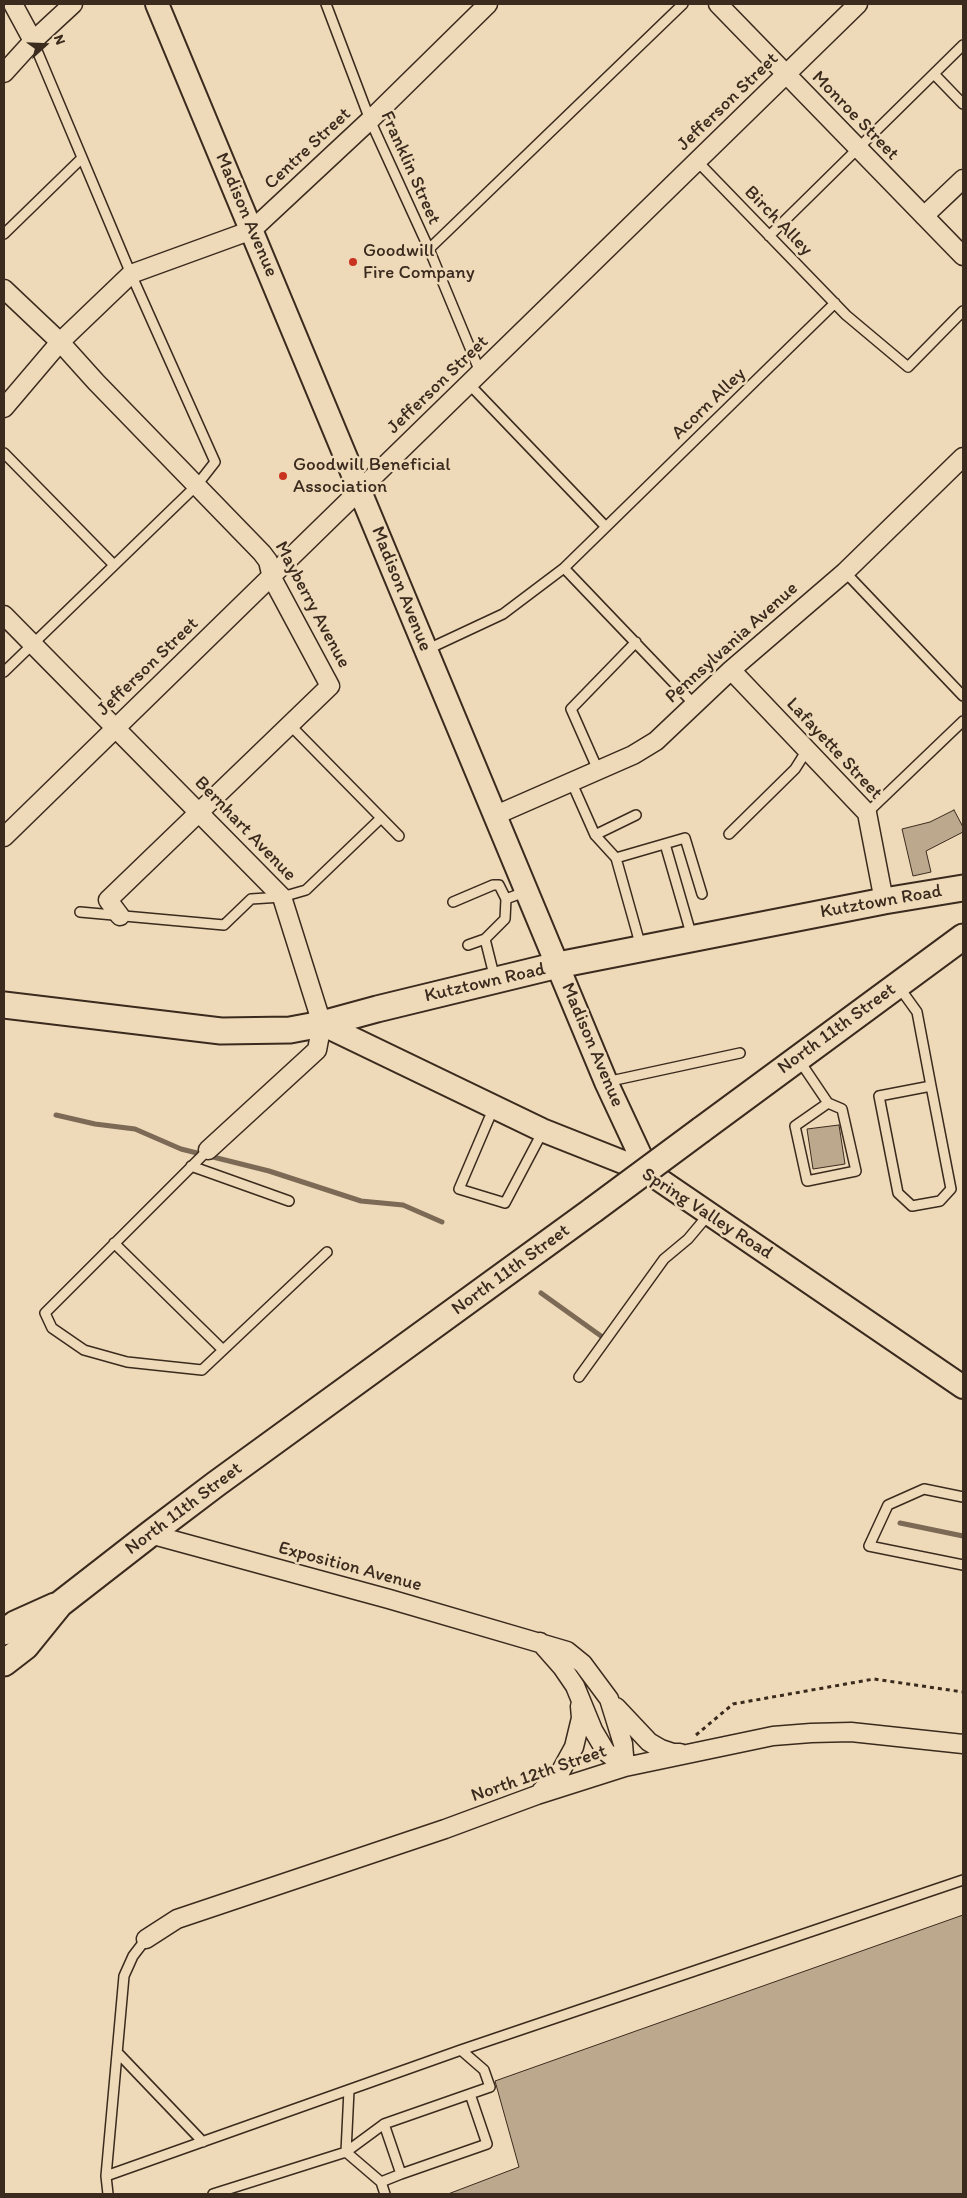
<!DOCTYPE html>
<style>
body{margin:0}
#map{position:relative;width:967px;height:2198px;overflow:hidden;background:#eedab8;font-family:Itim,sans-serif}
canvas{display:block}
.frame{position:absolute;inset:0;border:5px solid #3b2a1e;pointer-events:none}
.north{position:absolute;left:20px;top:20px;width:50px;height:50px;-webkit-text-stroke:4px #eedab8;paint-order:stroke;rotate:70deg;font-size:14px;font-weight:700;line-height:20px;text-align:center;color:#3b2a1e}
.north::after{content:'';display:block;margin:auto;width:18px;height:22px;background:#3b2a1e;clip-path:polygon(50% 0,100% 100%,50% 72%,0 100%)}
</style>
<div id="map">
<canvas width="967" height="2198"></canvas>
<div class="frame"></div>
<div class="north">N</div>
</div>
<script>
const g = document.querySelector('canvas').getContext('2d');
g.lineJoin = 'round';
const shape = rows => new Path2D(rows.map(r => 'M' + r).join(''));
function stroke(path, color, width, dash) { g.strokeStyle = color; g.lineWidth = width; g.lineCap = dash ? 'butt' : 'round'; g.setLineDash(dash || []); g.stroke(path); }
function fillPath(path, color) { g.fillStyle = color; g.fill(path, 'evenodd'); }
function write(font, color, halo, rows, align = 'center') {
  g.font = font + ' Itim,sans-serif'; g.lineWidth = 5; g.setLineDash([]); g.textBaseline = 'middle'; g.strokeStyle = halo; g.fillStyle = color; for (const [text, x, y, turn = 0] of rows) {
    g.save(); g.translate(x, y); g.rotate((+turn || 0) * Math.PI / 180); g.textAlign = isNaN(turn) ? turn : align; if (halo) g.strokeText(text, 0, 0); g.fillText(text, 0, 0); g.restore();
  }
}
stroke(shape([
 [56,1115,95,1124,135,1129,181,1149,269,1171,361,1201,403,1205,442,1222],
 [541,1293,601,1336],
 [900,1523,963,1536]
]), '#7c6a56', 5);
const building = shape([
 [954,810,963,827,963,832,926,851,931,872,913,876,902,829,930,822,954,810],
 [839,1125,845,1164,813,1169,807,1129,839,1125],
 [963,1915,963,2194,448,2194,519,2167,495,2081,963,1915]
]);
fillPath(building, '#bca98d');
stroke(building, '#3b2a1e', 1);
const service = shape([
 [326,4,370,120,429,249,480,372],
 [934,74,963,104],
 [697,161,846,315,908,367,963,311],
 [4,234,82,158],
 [769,236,963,45],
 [429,249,683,4],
 [469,384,606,527],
 [4,453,114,565],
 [564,568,694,704],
 [845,572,963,696],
 [426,650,503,614,564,568,835,303],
 [4,672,197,485,215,462,131,274,33,41],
 [290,725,399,836],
 [598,770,571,709,636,642],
 [571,781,595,835,616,858,685,838,702,894],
 [867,813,963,721],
 [729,834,795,769,807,750],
 [595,835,636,815],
 [665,844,692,937],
 [616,858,641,947],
 [453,902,493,885,499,885,506,899,527,891],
 [80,912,224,925,251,899,282,897,306,890,381,818],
 [468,945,485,939],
 [495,979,485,939,505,919,506,899],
 [899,987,917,1012,931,1086,951,1189,940,1201,912,1206,898,1193,879,1096,931,1086],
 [799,1060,828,1103,842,1109,856,1171,807,1181,795,1126,828,1103],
 [606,1082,740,1053],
 [494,1107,459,1189,505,1203,543,1131],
 [208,1150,45,1313,52,1328,84,1350,127,1362,202,1370,327,1252],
 [191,1166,289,1201],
 [114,1243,223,1350],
 [579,1377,664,1259,688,1239,709,1214],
 [963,1497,924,1489,888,1505,869,1546,963,1565],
 [461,2050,484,2070,490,2087,384,2124,401,2174,487,2144,470,2094],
 [117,2052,203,2142],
 [384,2124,346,2152,381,2182,385,2194],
 [106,2176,461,2050,963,1880],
 [381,2182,401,2174],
 [108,2194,106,2176,124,1976,133,1956,146,1939],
 [213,2194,346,2152,349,2090]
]);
const minor = shape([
 [13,4,33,41],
 [718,4,963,256],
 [4,73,33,41,73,4],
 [924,216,963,179],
 [4,289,60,342,96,382,262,553,268,561,272,578,330,686,108,900,120,916],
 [4,408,60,342,131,274,252,230,370,120,488,4],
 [4,615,282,897,322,1024,317,1050,208,1150],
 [731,670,867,813,884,901],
 [496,815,633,755,656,741,731,670,845,572,963,457],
 [4,837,858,4],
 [150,1534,389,1599,567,1651,583,1664,609,1699,623,1744,625,1767],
 [540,1642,562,1667,575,1686,593,1730,606,1752,625,1767],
 [616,1707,649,1742,661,1749,673,1753,680,1753],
 [542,1790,557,1778,574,1747,581,1718,580,1706],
 [146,1939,177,1919,445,1829,537,1795,625,1767,773,1736,811,1733,851,1732,963,1744]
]);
const tertiary = shape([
 [157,4,606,1082,648,1172],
 [322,1024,542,1130,648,1172,963,1387]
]);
const secondary = shape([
 [4,1005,221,1031,290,1030,322,1024,377,1009,558,965,884,901,963,888],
 [701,1130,963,937],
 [4,1632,15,1624,55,1606],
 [4,1663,26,1646,60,1604,150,1534,216,1484,593,1210]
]);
stroke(service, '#3b2a1e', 12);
stroke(minor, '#3b2a1e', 21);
stroke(tertiary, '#3b2a1e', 26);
stroke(secondary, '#3b2a1e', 29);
stroke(shape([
 [696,1735,733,1704,874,1679,963,1692]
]), '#3b2a1e', 3, [4, 4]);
stroke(service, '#eedab8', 9);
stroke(minor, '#eedab8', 18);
stroke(tertiary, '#eedab8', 22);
stroke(secondary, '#eedab8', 25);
const secondaryBridge = shape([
 [593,1210,701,1130]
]);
stroke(secondaryBridge, '#3b2a1e', 29, []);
stroke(secondaryBridge, '#eedab8', 25);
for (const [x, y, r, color] of [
 [353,262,5,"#c8321e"],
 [283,476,5,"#c8321e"]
]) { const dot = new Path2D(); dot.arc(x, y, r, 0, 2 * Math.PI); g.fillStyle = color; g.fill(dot); stroke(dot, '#eedab8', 2); }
write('19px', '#3b2a1e', '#eedab8', [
 ["Jefferson Street",728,102,-44],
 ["Monroe Street",855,116,46],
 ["Centre Street",308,149,-43],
 ["Franklin Street",410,168,66],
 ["Madison Avenue",246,215,67],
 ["Birch Alley",778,221,46],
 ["Jefferson Street",438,385,-44],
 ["Acorn Alley",709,404,-44],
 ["Madison Avenue",401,589,68],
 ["Mayberry Avenue",312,605,62],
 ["Pennsylvania Avenue",732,643,-42],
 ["Jefferson Street",148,667,-44],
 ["Lafayette Street",834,749,47],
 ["Bernhart Avenue",245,829,46],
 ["Kutztown Road",881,902,-10],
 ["Kutztown Road",485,983,-13],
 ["North 11th Street",837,1029,-36],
 ["Madison Avenue",592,1045,67],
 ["Spring Valley Road",707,1214,33],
 ["North 11th Street",511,1270,-36],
 ["North 11th Street",184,1509,-37],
 ["Exposition Avenue",350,1567,15],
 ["North 12th Street",539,1774,-19]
]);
write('19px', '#3b2a1e', '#eedab8', [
 ["Goodwill",363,251],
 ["Fire Company",363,273],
 ["Goodwill Beneficial",293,465],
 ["Association",293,487]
], 'left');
</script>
